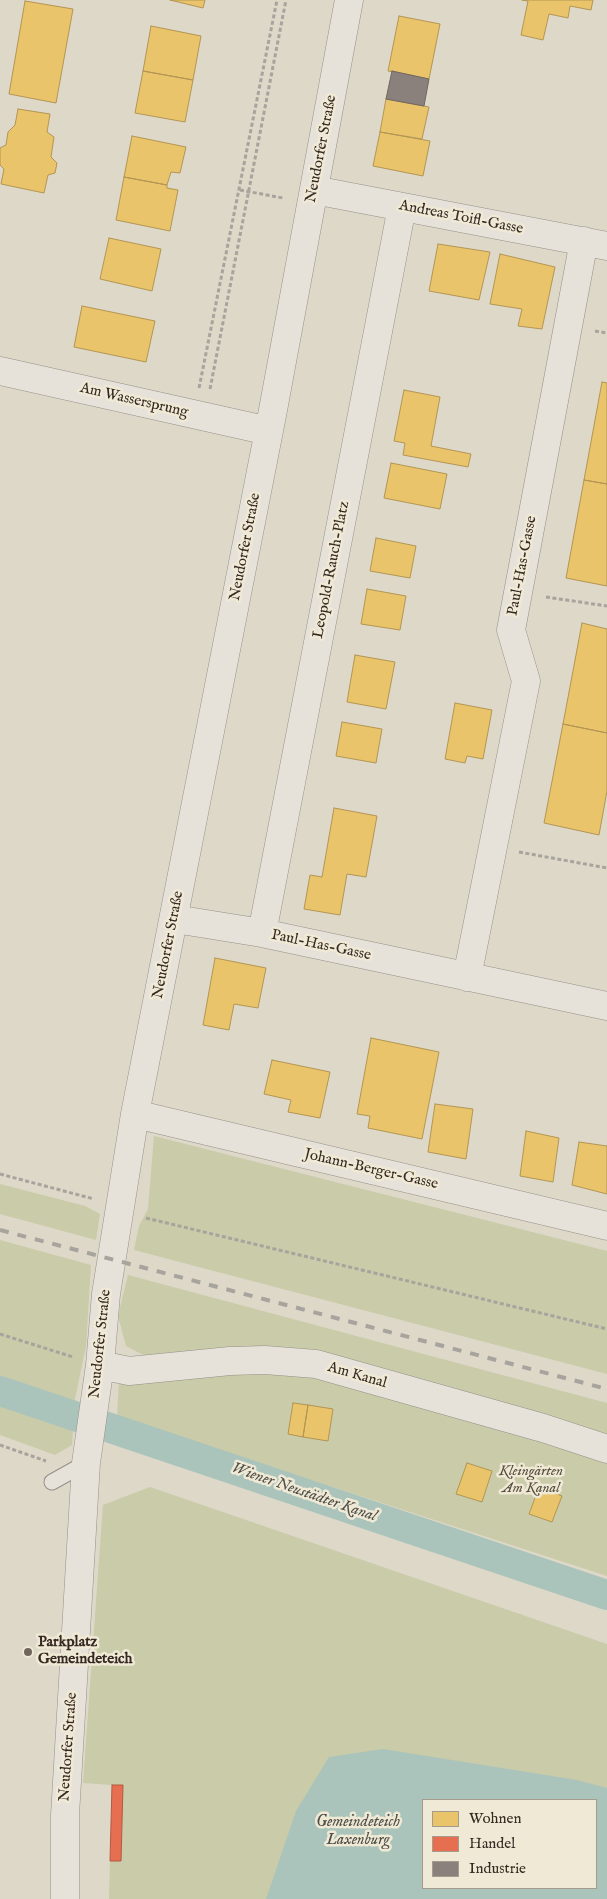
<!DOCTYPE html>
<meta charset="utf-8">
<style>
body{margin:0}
#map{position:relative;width:607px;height:1899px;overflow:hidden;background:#ddd8c8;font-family:"IM FELL English",serif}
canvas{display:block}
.legend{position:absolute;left:422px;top:1799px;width:175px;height:90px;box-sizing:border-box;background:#efe9d5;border:1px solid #a59c8d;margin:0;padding:6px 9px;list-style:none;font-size:15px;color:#362822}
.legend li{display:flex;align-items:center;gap:10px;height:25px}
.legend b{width:25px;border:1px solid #a59c8d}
</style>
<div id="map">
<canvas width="607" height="1899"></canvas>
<ul class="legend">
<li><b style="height:14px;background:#e9c46a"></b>Wohnen</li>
<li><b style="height:14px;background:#e76f51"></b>Handel</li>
<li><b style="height:14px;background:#8a817c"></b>Industrie</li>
</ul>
</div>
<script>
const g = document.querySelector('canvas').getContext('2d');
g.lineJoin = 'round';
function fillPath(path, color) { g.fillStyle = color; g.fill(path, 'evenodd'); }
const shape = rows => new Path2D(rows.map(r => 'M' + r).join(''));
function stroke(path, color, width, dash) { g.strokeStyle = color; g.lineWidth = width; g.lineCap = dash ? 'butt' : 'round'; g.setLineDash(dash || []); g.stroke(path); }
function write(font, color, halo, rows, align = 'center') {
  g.font = font + ' "IM FELL English",serif'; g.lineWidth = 5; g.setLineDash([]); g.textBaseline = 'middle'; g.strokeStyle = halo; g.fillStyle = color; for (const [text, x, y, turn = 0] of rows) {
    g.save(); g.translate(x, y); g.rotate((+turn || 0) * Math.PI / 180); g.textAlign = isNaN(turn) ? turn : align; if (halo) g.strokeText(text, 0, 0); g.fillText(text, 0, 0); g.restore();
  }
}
fillPath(shape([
 [154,1136,607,1251,607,1374,134,1250,139,1226,148,1209],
 [0,1184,85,1206,100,1214,96,1240,0,1214],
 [0,1240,91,1265,86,1346,75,1399,72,1445,55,1455,0,1435],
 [128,1275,607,1403,607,1576,117,1417,119,1382,151,1359,126,1346,118,1316],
 [150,1487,607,1644,607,1899,109,1899,112,1785,83,1783,103,1505],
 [423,1800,596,1800,596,1888,423,1888]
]), '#c9cba9');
fillPath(shape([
 [383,1749,577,1780,607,1788,607,1899,266,1899,296,1811,329,1757],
 [423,1800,596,1800,596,1888,423,1888]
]), '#abc4bb');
const homes = shape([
 [170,0,205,0,203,8,170,0],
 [522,0,593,0,591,10,570,6,568,18,549,14,543,40,521,35,528,1,522,0],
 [25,1,73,9,56,103,9,94,25,1],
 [399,16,440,24,429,79,388,71,399,16],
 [151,26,201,36,193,80,143,71,151,26],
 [143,71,193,80,185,122,135,113,143,71],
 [386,99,429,107,422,139,380,132,386,99],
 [18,109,50,114,47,132,54,137,51,157,57,163,55,173,48,175,44,193,1,184,4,169,0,165,0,148,6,145,8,132,15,125,18,109],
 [380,132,430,141,423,176,373,166,380,132],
 [132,136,186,147,180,173,171,172,167,185,124,177,132,136],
 [124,177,167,185,167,188,178,190,170,231,116,220,124,177],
 [109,238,161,249,152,291,100,279,109,238],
 [438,244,490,252,479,300,429,291,438,244],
 [500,254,555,267,542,329,518,326,522,309,490,304,500,254],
 [82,306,155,321,146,362,74,347,82,306],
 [602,382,607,383,607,484,584,480,602,382],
 [404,390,440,397,431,446,471,454,468,467,403,455,405,443,394,441,404,390],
 [391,463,447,474,440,509,384,498,391,463],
 [584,480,607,484,607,586,566,578,584,480],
 [376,538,416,546,410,578,370,571,376,538],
 [367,589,406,596,400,630,361,624,367,589],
 [582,623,607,629,607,733,563,724,582,623],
 [355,655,395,662,386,709,347,702,355,655],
 [455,703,492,710,483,759,467,756,465,763,445,759,455,703],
 [342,722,382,729,376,763,336,756,342,722],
 [563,724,607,733,607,791,599,835,544,823,563,724],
 [334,808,377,816,366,877,347,874,340,915,304,909,310,875,322,877,334,808],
 [215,958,266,968,258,1008,234,1004,229,1030,203,1025,215,958],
 [371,1038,439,1052,422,1139,368,1128,370,1116,357,1114,371,1038],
 [272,1060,330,1072,320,1118,288,1112,291,1100,264,1094,272,1060],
 [435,1104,473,1109,466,1159,428,1152,435,1104],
 [526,1131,559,1138,553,1182,520,1176,526,1131],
 [579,1142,607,1146,607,1194,572,1185,579,1142],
 [293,1403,308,1405,303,1437,288,1434,293,1403],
 [308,1405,333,1409,328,1441,303,1437,308,1405],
 [467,1463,492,1471,482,1502,456,1494,467,1463],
 [539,1487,562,1496,552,1522,529,1514,539,1487]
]);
fillPath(homes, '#e9c46a');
stroke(homes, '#b39554', 1);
const shops = shape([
 [112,1785,123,1785,121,1861,110,1861,112,1785]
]);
fillPath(shops, '#e76f51');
stroke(shops, '#b25a43', 1);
const industry = shape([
 [392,71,429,79,424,106,386,99,392,71]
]);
fillPath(industry, '#8a817c');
stroke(industry, '#716661', 1);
stroke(shape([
 [0,1391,607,1595]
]), '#abc4bb', 30);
const lane = shape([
 [52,1482,86,1463]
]);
const street = shape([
 [314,190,607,246],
 [0,371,269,431],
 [175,919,262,933,607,1006],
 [262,933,402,207],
 [467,977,526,681,511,630,584,241],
 [135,1114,607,1226],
 [100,1365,129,1371,230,1361,265,1360,316,1364,543,1428,607,1449],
 [65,1899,65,1815,86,1463,100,1365,106,1294,135,1114,273,410,349,0]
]);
stroke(lane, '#959087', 17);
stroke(street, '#959087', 29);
stroke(shape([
 [240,190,283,198],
 [595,331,607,333],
 [199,388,277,0],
 [210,389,286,0],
 [546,597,607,606],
 [519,852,607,868],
 [0,1174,94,1199],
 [146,1218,607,1329],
 [0,1334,73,1357],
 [0,1445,46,1461]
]), '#a7a39d', 3, [4, 2.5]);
stroke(lane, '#e6e2da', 15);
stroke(street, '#e6e2da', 28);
stroke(shape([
 [0,1230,607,1389]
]), '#a7a39d', 4, [9, 9]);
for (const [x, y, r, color] of [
 [28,1652,5,"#70665c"]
]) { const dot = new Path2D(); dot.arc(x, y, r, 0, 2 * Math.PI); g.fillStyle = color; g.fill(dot); stroke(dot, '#efe9d5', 2); }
write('15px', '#362822', '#efe9d5', [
 ["Neudorfer Straße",322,149,-79],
 ["Andreas Toifl-Gasse",461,218,11],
 ["Am Wassersprung",134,401,13],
 ["Neudorfer Straße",246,547,-79],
 ["Paul-Has-Gasse",523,566,-79],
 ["Leopold-Rauch-Platz",332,570,-79],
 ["Neudorfer Straße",169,945,-79],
 ["Paul-Has-Gasse",321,946,12],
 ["Johann-Berger-Gasse",371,1170,13],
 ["Neudorfer Straße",101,1344,-84],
 ["Am Kanal",357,1376,16],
 ["Neudorfer Straße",69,1747,-86]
]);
write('italic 15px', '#564e3e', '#efe9d5', [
 ["Kleingärten",531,1472],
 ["Am Kanal",531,1489]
]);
write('bold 15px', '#362822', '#efe9d5', [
 ["Parkplatz",38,1643],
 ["Gemeindeteich",38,1660]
], 'left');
write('italic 16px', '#4e4d47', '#efe9d5', [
 ["Wiener Neustädter Kanal",304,1493,19],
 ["Gemeindeteich",358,1823],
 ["Laxenburg",358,1841]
]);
</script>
